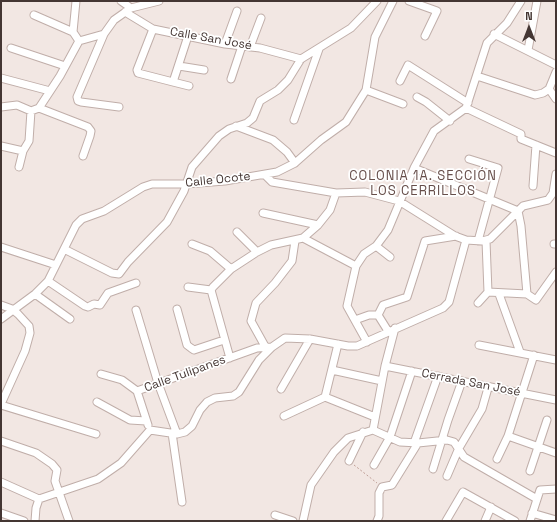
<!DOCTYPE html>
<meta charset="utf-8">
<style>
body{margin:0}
#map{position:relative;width:557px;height:522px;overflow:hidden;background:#f2e7e3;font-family:"Space Grotesk",sans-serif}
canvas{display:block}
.frame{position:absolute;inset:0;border:2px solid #443633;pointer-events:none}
.north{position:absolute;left:509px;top:8px;width:40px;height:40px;-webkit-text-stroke:3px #fff;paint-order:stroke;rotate:0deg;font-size:11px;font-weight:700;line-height:16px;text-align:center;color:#443633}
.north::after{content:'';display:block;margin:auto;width:14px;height:18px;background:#443633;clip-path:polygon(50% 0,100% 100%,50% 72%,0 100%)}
</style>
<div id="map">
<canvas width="557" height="522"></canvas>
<div class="frame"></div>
<div class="north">N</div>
</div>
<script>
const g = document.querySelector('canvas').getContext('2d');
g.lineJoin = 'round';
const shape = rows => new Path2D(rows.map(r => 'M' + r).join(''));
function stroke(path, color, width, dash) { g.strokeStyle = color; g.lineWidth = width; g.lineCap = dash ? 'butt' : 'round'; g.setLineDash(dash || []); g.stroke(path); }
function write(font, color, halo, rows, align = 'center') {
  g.font = font + ' "Space Grotesk",sans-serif'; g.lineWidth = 3.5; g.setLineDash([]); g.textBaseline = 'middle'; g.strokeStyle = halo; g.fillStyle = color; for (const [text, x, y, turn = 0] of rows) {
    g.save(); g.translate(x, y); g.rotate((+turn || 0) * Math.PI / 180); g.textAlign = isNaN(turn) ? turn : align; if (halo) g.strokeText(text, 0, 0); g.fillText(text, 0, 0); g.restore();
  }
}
const minor = shape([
 [76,1,73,32,79,41],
 [121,1,131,8],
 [409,1,437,11,425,36],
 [125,12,153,29,225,44,260,48,301,59],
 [34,15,73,32],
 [153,29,137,70,138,73,173,82,188,36],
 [494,34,556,65],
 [225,44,237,11],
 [250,47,261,18],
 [11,48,65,66],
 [528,50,537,1],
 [179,66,204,70],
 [477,76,535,95,543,93,549,89],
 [1,78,50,91],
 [231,79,242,46],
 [400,81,408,65,468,103],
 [173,82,189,86],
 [549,89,556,72],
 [549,89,556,99],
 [366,90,403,104],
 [417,97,426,102,450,121],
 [1,107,17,105,31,111,39,108,60,76,79,41,104,34],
 [119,107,81,102,78,101,77,97,104,34,114,20,131,8,159,1],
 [39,108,88,127,91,131,90,136,83,156],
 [466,108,521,134,521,139,556,153],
 [294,120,319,49],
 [236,126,273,140,287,152,295,163],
 [1,146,23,151],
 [469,159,498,168,478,241],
 [19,167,23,151,29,141,31,111],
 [414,168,518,211,521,226,527,294],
 [265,175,272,182,336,193,365,192,399,201,455,236,466,240],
 [533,186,536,145],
 [263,213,318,225],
 [237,232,257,252],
 [303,238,356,266],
 [192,244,210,251,231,269],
 [554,244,556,244],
 [376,246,390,257],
 [1,247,56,265],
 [64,249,112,273,119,274,128,262,167,222,184,191,192,167,219,136,229,129,247,123,253,118,260,101,278,90,288,80,301,59,351,28,377,1],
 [48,281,85,306,88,307,94,304,100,305,108,293,136,283],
 [188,287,211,290],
 [488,292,527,294,536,300,556,272],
 [35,294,70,319],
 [499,294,520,352],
 [478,303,488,292,486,241],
 [1,305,12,309,18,314,29,326,30,333,25,351,1,404],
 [177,309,187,345,191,348,194,350,224,340],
 [136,310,158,383,177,434],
 [378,315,383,305,407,297,425,241,456,236],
 [1,319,35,294,48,281,76,225,82,219,104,211,143,187,152,184,186,184,225,181,277,172,295,163,321,140,346,122,366,90,375,37,393,1],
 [355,320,369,315,378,315,388,331],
 [367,342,347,306,356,266,364,254,376,246,388,230,414,168,434,131,466,108,487,43,507,23,521,1],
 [479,345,556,360],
 [266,348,251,321,256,303,275,283,292,261,295,241],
 [230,358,211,290,213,287,231,269,257,252,271,245,303,238,318,225,330,210,336,193],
 [385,366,556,400],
 [332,370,382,381],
 [101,374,122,380,137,391],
 [281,389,310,339],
 [137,391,257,348,272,347],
 [137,391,148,425],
 [325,397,338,344],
 [325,397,375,417],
 [97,402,130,420,146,421],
 [1,405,96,434],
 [284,416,325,397],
 [373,430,400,442,418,443,447,440,454,442,464,457,537,499],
 [172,433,182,502],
 [508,436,556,453],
 [1,441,36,453,52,464,57,470,55,481,69,521],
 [414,443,438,376],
 [497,459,508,436,534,355],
 [349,461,363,432],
 [374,465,390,437,412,371],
 [433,469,448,420,462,381],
 [530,471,547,420],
 [447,476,459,448,482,409,488,388],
 [1,482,39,499],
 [1,513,24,521],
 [532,513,556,520],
 [275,515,293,521],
 [35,521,36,508,39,499,98,479,121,463,150,430,177,434,185,432,192,426,200,410,207,402,215,398,233,396,239,392,259,360,272,347,285,338,310,339,348,346,357,346,443,308,449,302,466,240,482,241,490,239,523,206,548,200,553,193,556,174],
 [303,521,311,485,334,452,348,438,373,430,385,366,395,328],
 [377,521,379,516,379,493,382,487,392,485,418,443],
 [446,521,463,492,515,521],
 [485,521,491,507],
 [530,521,540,490,556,489]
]);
stroke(minor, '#c0aea9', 9);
stroke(shape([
 [354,465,377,483]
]), '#bf9f97', 1, [2, 2]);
stroke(minor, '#fff', 7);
write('12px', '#443633', '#fff', [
 ["Calle San José",211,39,10],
 ["Calle Ocote",218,180,-6],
 ["Calle Tulipanes",185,374,-20],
 ["Cerrada San José",471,383,11]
]);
g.letterSpacing = '1px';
write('13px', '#664e4a', '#fff', [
 ["COLONIA 1A. SECCIÓN",423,176],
 ["LOS CERRILLOS",423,191]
]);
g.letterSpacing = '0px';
</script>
